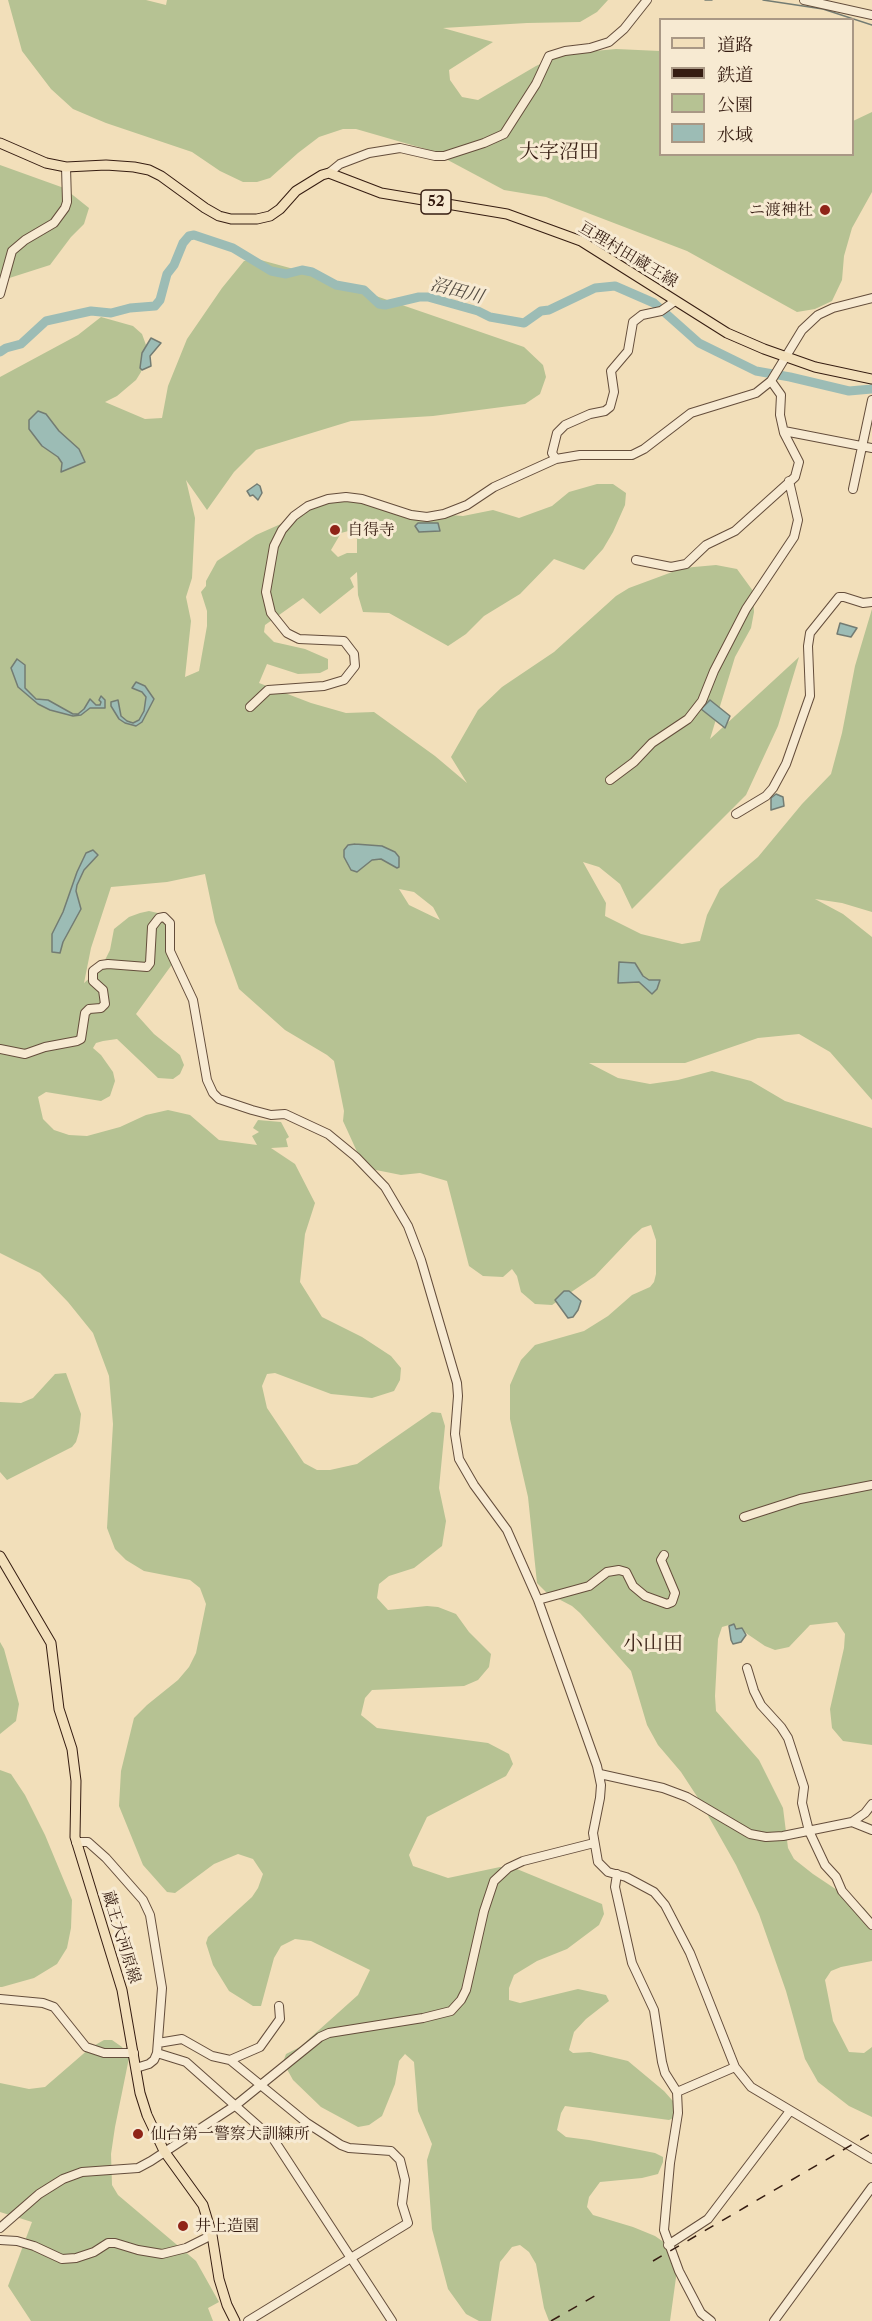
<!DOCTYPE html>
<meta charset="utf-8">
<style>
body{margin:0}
#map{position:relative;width:872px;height:2321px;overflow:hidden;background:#f2dfba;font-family:"Libre Caslon Text","Noto Serif JP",serif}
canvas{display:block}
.legend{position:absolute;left:659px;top:18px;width:195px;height:138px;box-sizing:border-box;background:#f7ead2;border:2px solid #a99885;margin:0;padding:8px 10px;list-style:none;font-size:18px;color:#351c11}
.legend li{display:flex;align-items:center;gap:12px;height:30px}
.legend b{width:30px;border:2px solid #a99885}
</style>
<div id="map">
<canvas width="872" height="2321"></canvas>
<ul class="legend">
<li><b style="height:8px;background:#f2dfba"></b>道路</li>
<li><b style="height:8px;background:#351c11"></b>鉄道</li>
<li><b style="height:16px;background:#b6c293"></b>公園</li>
<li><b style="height:16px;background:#9cbcb5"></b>水域</li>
</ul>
</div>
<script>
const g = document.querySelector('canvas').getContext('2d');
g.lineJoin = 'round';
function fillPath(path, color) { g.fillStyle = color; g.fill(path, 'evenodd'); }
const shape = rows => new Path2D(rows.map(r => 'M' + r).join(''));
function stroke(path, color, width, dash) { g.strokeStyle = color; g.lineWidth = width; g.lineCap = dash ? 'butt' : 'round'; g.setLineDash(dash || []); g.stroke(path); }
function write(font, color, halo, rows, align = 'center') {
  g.font = font + ' "Libre Caslon Text","Noto Serif JP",serif'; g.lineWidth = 6; g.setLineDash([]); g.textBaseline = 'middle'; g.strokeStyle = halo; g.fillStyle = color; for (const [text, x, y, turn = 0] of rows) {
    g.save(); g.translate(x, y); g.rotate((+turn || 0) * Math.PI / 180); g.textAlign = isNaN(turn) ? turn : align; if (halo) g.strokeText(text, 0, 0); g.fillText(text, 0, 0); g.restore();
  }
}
fillPath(shape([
 [8,0,146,0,166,5,167,0,608,0,597,12,580,22,527,23,443,28,493,42,449,70,450,80,462,97,478,100,536,66,562,54,616,49,660,51,660,154,852,154,853,121,872,112,872,192,852,228,844,256,842,280,832,301,815,309,797,312,687,251,546,197,504,190,429,150,356,129,343,129,319,137,298,153,270,178,257,182,243,182,220,171,192,152,106,123,73,109,51,89,22,51],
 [0,165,64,188,89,208,84,224,71,237,50,265,0,281],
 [257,259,312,274,524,347,543,365,546,377,540,394,525,404,433,416,351,421,256,450,234,472,207,510,186,480,195,518,192,578,186,597,191,621,185,677,199,671,207,626,207,611,201,592,206,586,206,581,217,561,256,535,283,523,300,508,318,498,336,495,426,513,463,516,493,510,519,518,552,506,569,492,597,484,613,484,626,493,625,505,613,532,603,549,584,570,554,559,520,594,484,616,466,634,448,646,389,613,363,612,358,595,357,572,350,578,354,587,320,614,303,598,265,625,264,632,274,642,305,649,328,659,328,669,320,673,298,674,267,664,259,683,311,703,346,713,374,712,435,756,467,783,451,757,478,710,502,687,554,652,616,596,629,588,683,568,716,565,737,569,753,591,754,612,751,628,735,657,710,739,799,657,778,726,746,795,632,909,620,884,599,867,583,862,606,903,605,916,641,934,682,944,700,941,707,915,720,889,758,857,802,804,831,774,842,733,855,666,872,609,872,912,842,903,815,899,843,914,872,937,872,1100,830,1052,799,1034,758,1038,685,1063,589,1063,618,1078,650,1084,678,1080,712,1071,751,1081,785,1101,872,1128,872,1745,843,1741,832,1728,830,1709,844,1648,845,1634,837,1622,810,1625,789,1647,775,1650,765,1646,740,1629,729,1625,722,1627,718,1639,715,1696,716,1711,759,1760,783,1808,788,1848,794,1859,813,1874,864,1908,872,1918,872,1961,841,1967,831,1971,825,1980,833,2021,849,2052,864,2053,872,2047,872,2117,849,2106,818,2082,805,2059,786,1991,759,1914,736,1865,698,1798,681,1772,658,1745,647,1725,631,1671,580,1613,572,1606,547,1593,537,1583,528,1497,510,1419,510,1385,521,1360,535,1345,584,1331,608,1316,632,1295,650,1287,654,1282,656,1274,656,1240,651,1225,642,1228,633,1236,595,1276,552,1305,535,1304,521,1292,517,1276,512,1269,503,1277,483,1276,469,1266,447,1181,420,1173,401,1175,371,1169,359,1156,343,1121,344,1111,334,1061,327,1055,285,1030,239,989,215,922,205,874,167,882,111,887,91,948,84,983,101,968,110,950,114,929,129,917,140,913,149,911,162,914,168,925,176,959,136,1014,154,1034,180,1055,184,1065,180,1074,173,1079,158,1078,117,1039,103,1041,96,1043,93,1048,101,1055,113,1072,115,1081,110,1096,101,1101,46,1092,38,1097,43,1119,54,1130,69,1135,87,1136,120,1127,146,1115,168,1110,190,1115,219,1140,257,1145,252,1136,259,1132,253,1128,258,1120,281,1122,289,1137,286,1139,288,1147,271,1148,295,1164,315,1203,305,1234,300,1282,322,1317,362,1337,391,1356,401,1368,400,1380,394,1391,372,1398,331,1394,275,1373,267,1374,262,1386,267,1408,304,1463,317,1470,330,1470,357,1464,432,1412,441,1413,445,1426,439,1488,446,1521,442,1546,414,1568,389,1576,379,1584,377,1598,388,1610,427,1606,438,1607,456,1614,469,1632,491,1654,489,1667,478,1680,464,1686,372,1690,365,1698,361,1715,377,1728,488,1743,509,1754,513,1764,506,1776,427,1817,409,1855,413,1866,448,1878,500,1867,512,1867,602,1904,604,1914,599,1925,567,1949,537,1961,514,1975,509,1988,509,2000,520,2003,578,1989,606,1995,609,2001,586,2019,574,2032,569,2050,573,2053,590,2052,628,2061,664,2091,679,2108,678,2116,669,2120,565,2106,561,2113,557,2130,566,2137,589,2140,655,2153,663,2157,663,2162,658,2174,642,2178,600,2182,589,2197,587,2207,593,2215,633,2227,655,2236,665,2243,678,2263,670,2321,549,2321,544,2308,536,2264,529,2252,520,2245,512,2247,500,2262,491,2321,479,2321,466,2314,448,2289,432,2229,427,2160,432,2144,418,2111,414,2062,405,2054,399,2061,395,2084,382,2116,369,2125,358,2127,321,2107,293,2080,283,2062,286,2054,300,2047,358,1995,370,1970,311,1941,295,1939,281,1946,274,1958,261,2006,253,2006,229,1991,213,1965,206,1943,208,1937,252,1897,258,1888,263,1874,253,1859,238,1854,214,1864,175,1893,167,1892,143,1865,119,1806,121,1771,134,1718,147,1705,178,1680,189,1667,196,1653,206,1604,200,1588,190,1580,144,1571,126,1560,115,1549,107,1528,113,1424,109,1376,93,1333,68,1302,40,1273,0,1253,0,377,78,335,101,317,133,326,142,334,146,345,141,372,136,380,117,396,105,402,145,419,162,418,168,386,187,339,222,288,244,261],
 [352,530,357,539,357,553,347,553,338,557,331,550,341,533],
 [399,889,414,892,433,907,440,920,409,905],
 [66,1373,81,1414,79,1432,76,1442,72,1447,7,1480,0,1472,0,1402,21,1403,33,1398,55,1374],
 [0,1642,4,1649,19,1704,16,1721,0,1734],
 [0,1770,11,1774,25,1795,45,1835,72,1900,71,1928,67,1948,57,1964,34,1978,2,1987,0,1987],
 [104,2040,112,2040,122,2047,129,2058,115,2127,111,2154,112,2185,118,2195,196,2261,219,2302,208,2308,213,2321,31,2321,8,2286,32,2222,0,2212,0,2083,29,2089,45,2087,90,2048]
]), '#b6c293');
const water = shape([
 [151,338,161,343,150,356,151,366,142,370,140,368,142,353,151,338],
 [38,411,46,414,59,431,79,449,85,462,61,472,62,463,58,457,42,446,29,429,29,420,38,411],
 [257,484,260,486,262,493,258,500,253,495,250,496,247,491,257,484],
 [418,523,438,523,440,531,419,532,415,526,418,523],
 [840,623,857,628,851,637,837,634,840,623],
 [17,659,25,665,25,688,36,699,48,700,73,714,78,714,84,709,90,699,96,705,100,705,101,702,99,700,101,696,105,700,105,708,90,708,81,715,73,716,50,710,38,704,18,687,11,668,17,659],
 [136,682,145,686,154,699,142,722,136,726,125,723,119,719,111,706,111,702,118,700,121,716,127,721,133,723,139,720,144,711,146,697,142,692,132,688,136,682],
 [710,700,730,716,725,728,701,709,710,700],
 [776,794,783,797,784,806,771,810,771,798,776,794],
 [355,844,382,846,395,852,399,857,399,867,397,868,381,859,372,860,357,872,351,870,344,857,344,850,348,845,355,844],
 [93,850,98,855,84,870,77,885,76,891,81,909,63,942,60,953,52,952,52,934,63,912,77,872,86,853,93,850],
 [619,962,635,963,643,976,649,980,660,980,657,989,652,994,639,982,618,983,619,962],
 [564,1291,569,1291,581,1301,578,1310,573,1317,568,1318,555,1300,564,1291],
 [734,1624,736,1629,742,1628,746,1635,741,1642,733,1644,731,1640,729,1626,734,1624]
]);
fillPath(water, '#9cbcb5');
stroke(water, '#737c73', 1.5);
stroke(shape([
 [705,0,712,0],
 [763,0,823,9,872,25]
]), '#737c73', 1.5);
stroke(shape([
 [0,352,6,348,21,344,46,321,91,311,111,313,130,308,155,306,160,300,167,274,174,265,183,243,189,236,194,235,233,248,271,271,286,274,302,270,312,272,336,285,364,290,379,304,385,305,419,297,428,297,478,311,490,317,524,323,541,311,549,310,595,288,615,286,654,303,699,343,756,371,790,377,849,391,872,389]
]), '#9cbcb5', 9);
const minor = shape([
 [804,0,872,15],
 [329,173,340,164,369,153,400,148,435,156,444,156,484,143,504,134,536,84,549,56,565,51,590,48,609,42,624,29,647,0],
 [0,294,12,251,25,240,54,223,65,208,67,202,66,167],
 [784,431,872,448],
 [556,459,552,453,557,433,565,425,590,414,605,411,610,407,614,392,611,371,628,351,633,322,642,315,661,311,675,301],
 [853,489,872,400],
 [636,560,671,567,686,564,706,545,735,531,795,477,799,462,784,433,780,415,781,395,771,381],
 [250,707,268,690,324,686,344,680,355,666,354,654,344,641,299,639,287,633,271,613,266,592,274,546,282,530,294,516,308,506,328,499,346,497,362,499,411,515,427,517,444,514,467,505,494,487,556,459,580,455,632,455,644,449,691,413,756,393,771,381,802,330,818,315,833,308,872,298],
 [610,780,634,762,652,743,688,719,702,701,714,671,746,609,794,537,798,520,789,481],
 [736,814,766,796,773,788,786,764,810,696,808,646,810,633,839,597,844,597,863,603,872,602],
 [0,1049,25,1054,45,1047,77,1041,81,1039,85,1013,89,1009,101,1008,105,1004,103,990,93,981,93,971,101,965,108,964,147,967,150,963,152,927,159,918,164,917,170,923,170,951,193,1000,207,1080,213,1093,219,1099,252,1110,271,1115,285,1114,328,1134,356,1157,385,1187,408,1226,421,1260,457,1383,458,1396,455,1434,459,1459,474,1485,507,1530,538,1600,597,1766,601,1785,600,1798,593,1833,598,1862,608,1872,626,1877,654,1892,665,1905,690,1953,735,2067,751,2087,872,2159],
 [744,1517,800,1499,872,1485],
 [538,1600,589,1586,607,1572,619,1570,626,1572,633,1586,645,1596,667,1604,672,1602,675,1593,661,1560,664,1555],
 [747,1668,754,1691,761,1705,781,1727,788,1738,804,1787,802,1803,809,1831,825,1865,836,1877,842,1891,872,1925],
 [600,1774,663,1788,687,1797,750,1834,766,1837,783,1836,852,1822,865,1813,872,1804],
 [852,1822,872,1830],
 [76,1842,88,1842,106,1858,143,1900,150,1915,162,1988,157,2053,154,2060,149,2064,136,2068],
 [617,1874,615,1887,632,1963,654,2010,662,2062,665,2073,677,2092,678,2113,670,2163,664,2230,679,2271,701,2313,711,2321],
 [0,1999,43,2003,54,2007,86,2047,104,2053,134,2053],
 [158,2043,182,2039,212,2056,230,2060,307,2123,341,2145,349,2148,391,2151,400,2160,405,2180,402,2204,408,2223,248,2321],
 [157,2053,186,2062,274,2140,392,2321],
 [230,2060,260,2047,280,2019,279,2006],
 [677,2092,735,2067],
 [0,2228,39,2194,63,2179,82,2172,138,2168,151,2161,236,2105,320,2037,329,2033,423,2018,451,2011,461,2000,466,1990,484,1911,494,1881,508,1868,523,1861,594,1843],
 [0,2240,17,2241,34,2246,62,2259,76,2258,94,2252,108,2243,115,2243,138,2250,162,2254,186,2248,212,2235],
 [668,2245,708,2219,790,2111],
 [774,2321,872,2187]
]);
const major = shape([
 [0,143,46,163,66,167,106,165,134,167,149,170,161,176,205,208,219,216,231,219,257,219,270,216,280,209,296,191,322,175,329,173,381,193,507,214,581,241,727,333,764,349,815,367,872,379],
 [0,1556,51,1643,59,1709,72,1749,76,1781,75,1837,122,1990,140,2093,147,2115,164,2151,203,2205,212,2235,219,2279,227,2305,235,2321]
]);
stroke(minor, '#644d3b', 10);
stroke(major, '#351c11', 11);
stroke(minor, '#f7ead2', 8);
stroke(major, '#f2dfba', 9);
stroke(shape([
 [653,2261,872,2133],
 [551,2321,598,2294]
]), '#351c11', 1.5, [10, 10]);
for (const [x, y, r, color] of [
 [825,210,6,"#8f2418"],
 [335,530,6,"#8f2418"],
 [138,2134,6,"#8f2418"],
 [183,2226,6,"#8f2418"]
]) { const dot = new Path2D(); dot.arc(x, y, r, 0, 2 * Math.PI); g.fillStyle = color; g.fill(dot); stroke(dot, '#f7ead2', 2); }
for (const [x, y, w] of [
 [436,202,30]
]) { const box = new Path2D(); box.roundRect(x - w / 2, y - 12, w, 24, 4.5); g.fillStyle = '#f7ead2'; g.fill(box); stroke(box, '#351c11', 1.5); }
write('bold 15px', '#351c11', null, [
 ["52",436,202]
]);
write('16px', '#351c11', '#f7ead2', [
 ["ニ渡神社",813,210,"right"],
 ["自得寺",347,530],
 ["仙台第一警察犬訓練所",150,2134],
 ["井上造園",195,2226]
], 'left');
write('16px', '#351c11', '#f7ead2', [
 ["亘理村田蔵王線",628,255,31],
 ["蔵王大河原線",121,1937,73]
]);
write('italic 18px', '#544c42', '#f7ead2', [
 ["沼田川",457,291,15]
]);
write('20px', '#351c11', '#f7ead2', [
 ["大字沼田",559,152],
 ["小山田",653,1644]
]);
</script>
